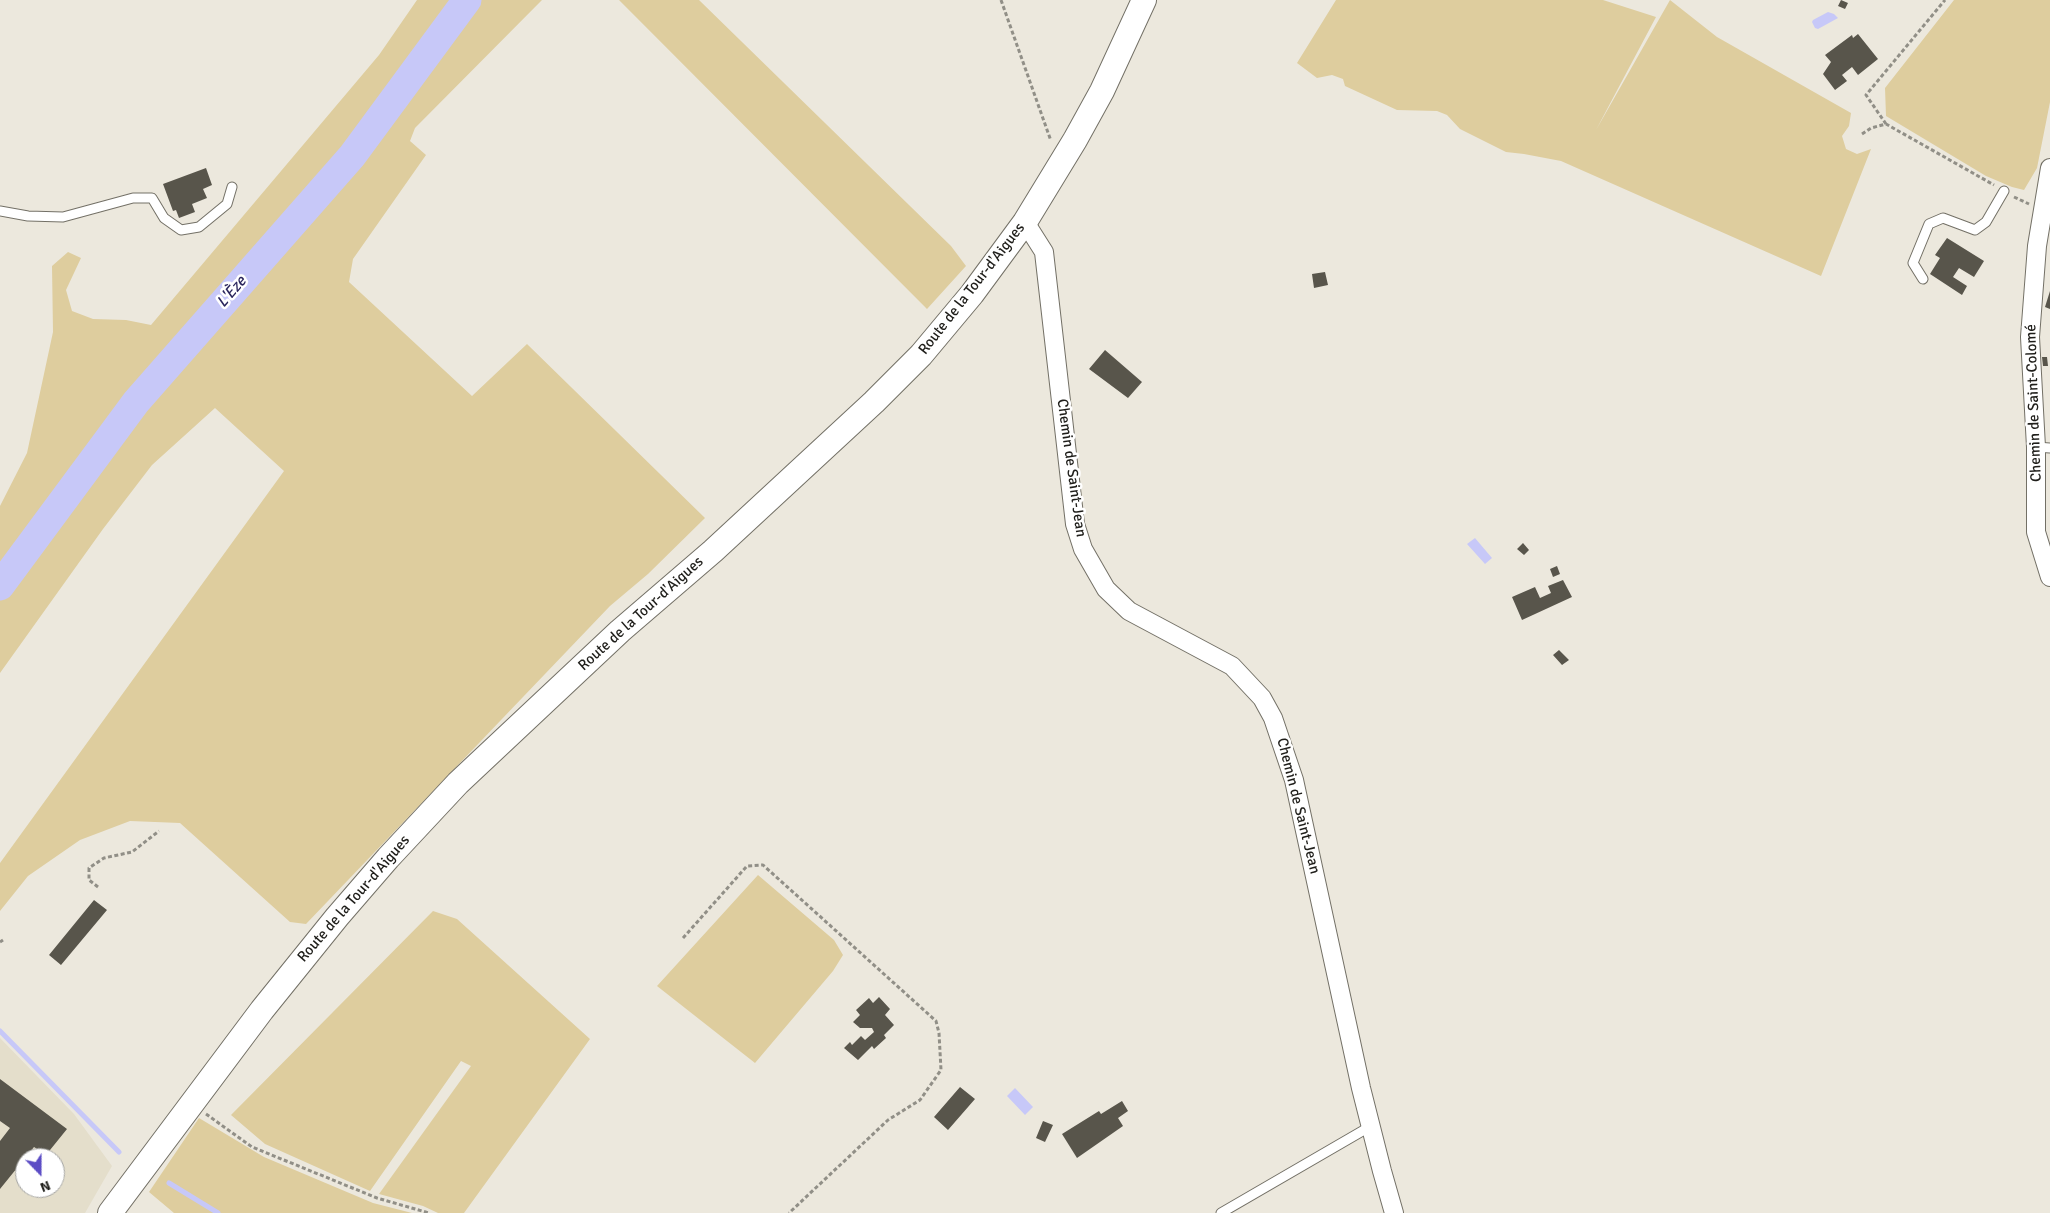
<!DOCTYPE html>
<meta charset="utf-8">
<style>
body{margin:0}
#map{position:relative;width:2050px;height:1213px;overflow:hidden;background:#ece8dd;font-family:Signika,sans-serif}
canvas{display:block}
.north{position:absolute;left:15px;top:1148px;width:50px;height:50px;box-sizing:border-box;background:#fff;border:1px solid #a5a5a3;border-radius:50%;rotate:158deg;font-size:14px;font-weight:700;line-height:20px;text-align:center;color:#1f1e1a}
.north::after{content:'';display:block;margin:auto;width:18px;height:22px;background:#5b4cc5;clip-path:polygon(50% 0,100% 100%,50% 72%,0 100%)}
</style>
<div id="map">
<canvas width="2050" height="1213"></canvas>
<div class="north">N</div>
</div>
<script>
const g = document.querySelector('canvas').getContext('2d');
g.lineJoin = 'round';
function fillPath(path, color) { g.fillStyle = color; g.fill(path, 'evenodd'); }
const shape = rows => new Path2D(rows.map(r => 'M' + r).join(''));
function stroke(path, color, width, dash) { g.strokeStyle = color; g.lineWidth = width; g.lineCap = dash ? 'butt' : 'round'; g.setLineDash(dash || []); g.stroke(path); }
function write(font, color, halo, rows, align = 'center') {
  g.font = font + ' Signika,sans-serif'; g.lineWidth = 5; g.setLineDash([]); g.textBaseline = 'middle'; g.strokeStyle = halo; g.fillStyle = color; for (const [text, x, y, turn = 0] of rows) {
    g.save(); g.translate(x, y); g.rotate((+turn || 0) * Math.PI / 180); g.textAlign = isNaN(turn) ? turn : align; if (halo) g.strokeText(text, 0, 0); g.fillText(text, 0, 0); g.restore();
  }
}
fillPath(shape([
 [0,1038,74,1114,112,1166,85,1213,0,1213],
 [25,1158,55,1158,55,1188,25,1188]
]), '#e4decb');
fillPath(shape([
 [417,0,542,0,415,128,410,141,426,155,353,259,349,282,472,396,527,344,705,518,648,574,610,606,306,924,290,922,180,823,130,821,80,840,28,876,0,911,0,863,284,471,215,408,152,465,103,529,0,673,0,506,27,453,53,332,52,266,68,252,81,258,66,290,72,311,93,319,126,320,151,325,379,55],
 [619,0,699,0,951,246,966,266,927,309],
 [1336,0,1603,0,1656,17,1596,130,1670,0,1717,37,1851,113,1849,126,1842,136,1846,149,1857,154,1871,149,1821,276,1561,161,1524,154,1506,152,1460,129,1447,115,1437,111,1397,110,1345,86,1343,79,1332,75,1317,78,1297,63],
 [1954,0,2050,0,2050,102,2037,168,2024,190,2012,187,1986,176,1886,116,1885,88],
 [758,875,834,940,843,955,833,971,755,1063,657,986],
 [433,911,457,919,590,1039,464,1213,438,1213,423,1206,379,1194,471,1066,461,1061,370,1191,265,1144,231,1115],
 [199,1118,264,1157,373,1203,412,1213,174,1213,149,1192]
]), '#decd9e');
fillPath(shape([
 [1828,12,1834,14,1838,18,1818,29,1815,28,1812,22,1813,20],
 [1475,538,1492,558,1485,564,1467,544],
 [1015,1088,1033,1107,1025,1115,1007,1096]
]), '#c7c8f8');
stroke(shape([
 [0,1031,119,1152],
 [169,1183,218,1213]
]), '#c7c8f8', 5);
stroke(shape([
 [0,586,136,402,352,156,467,0]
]), '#c7c8f8', 29);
fillPath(shape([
 [1841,0,1848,3,1845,9,1838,6],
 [1858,34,1878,59,1858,75,1852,67,1842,75,1847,81,1835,90,1823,74,1831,62,1825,55,1852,35,1853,38],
 [206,168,212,185,203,189,207,198,192,204,195,212,179,218,176,210,173,211,163,184],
 [1947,238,1984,261,1974,277,1959,268,1953,277,1967,286,1962,295,1930,274,1940,258,1935,255],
 [1325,272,1328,285,1314,288,1312,274],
 [2050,291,2050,309,2045,307],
 [1105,350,1142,382,1128,398,1089,369],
 [2042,357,2047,357,2048,366,2043,366],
 [1523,543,1529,550,1524,555,1517,549],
 [1557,566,1560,574,1553,577,1550,569],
 [1563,580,1572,597,1522,620,1512,597,1535,587,1540,598,1551,593,1548,586],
 [1559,650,1569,660,1562,665,1553,655],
 [94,900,107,910,61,965,49,955],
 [879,997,890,1009,885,1015,894,1025,884,1035,886,1038,874,1049,872,1046,858,1060,844,1048,850,1042,852,1045,861,1036,865,1040,874,1032,872,1028,860,1028,853,1022,860,1015,856,1010,869,998,873,1003],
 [0,1079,67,1129,46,1155,34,1147,0,1189,0,1141,10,1128,0,1121],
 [960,1087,975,1099,948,1130,934,1117],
 [1122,1101,1128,1111,1118,1118,1123,1126,1077,1158,1062,1134,1099,1111,1101,1114],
 [1043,1121,1053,1125,1045,1142,1036,1138]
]), '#58554b');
const lane = shape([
 [0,211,28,216,63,217,133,198,152,198,164,218,181,230,199,227,227,204,232,187],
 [1923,279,1913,263,1929,224,1943,218,1975,230,1986,222,2004,191],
 [2036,447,2050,448],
 [1221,1213,1371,1126]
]);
const street = shape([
 [2050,168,2037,246,2030,337,2036,447,2036,532,2050,577],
 [1025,222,1044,252,1075,524,1083,549,1106,589,1129,611,1232,666,1262,698,1273,718,1294,780,1361,1088,1382,1171,1394,1213]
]);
const secondary = shape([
 [110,1213,262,1010,337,917,388,858,458,783,620,631,713,551,874,402,921,355,972,294,1025,222,1075,140,1102,91,1144,0]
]);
stroke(lane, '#737066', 11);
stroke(street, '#737066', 20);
stroke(secondary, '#737066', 26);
stroke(shape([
 [1001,0,1051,141],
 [1886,124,1866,95,1945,0],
 [1862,134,1871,128,1886,124,1994,185],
 [2014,197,2029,204],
 [98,887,89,880,89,868,104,858,132,852,159,831],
 [683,938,747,866,763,865,936,1021,939,1033,941,1070,920,1100,888,1120,789,1213],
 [0,942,3,940],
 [206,1114,252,1147,377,1198,429,1213]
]), '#918f87', 3, [4, 2.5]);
stroke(lane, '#fff', 9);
stroke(street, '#fff', 18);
stroke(secondary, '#fff', 24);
write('15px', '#1f1e1a', '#fff', [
 ["Route de la Tour-d'Aigues",972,289,-52],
 ["Chemin de Saint-Colomé",2034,403,-92],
 ["Chemin de Saint-Jean",1071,468,82],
 ["Route de la Tour-d'Aigues",641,614,-42],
 ["Chemin de Saint-Jean",1298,806,76],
 ["Route de la Tour-d'Aigues",354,899,-49]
]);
write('italic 16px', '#2a255c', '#fff', [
 ["L'Èze",232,292,-49]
]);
</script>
